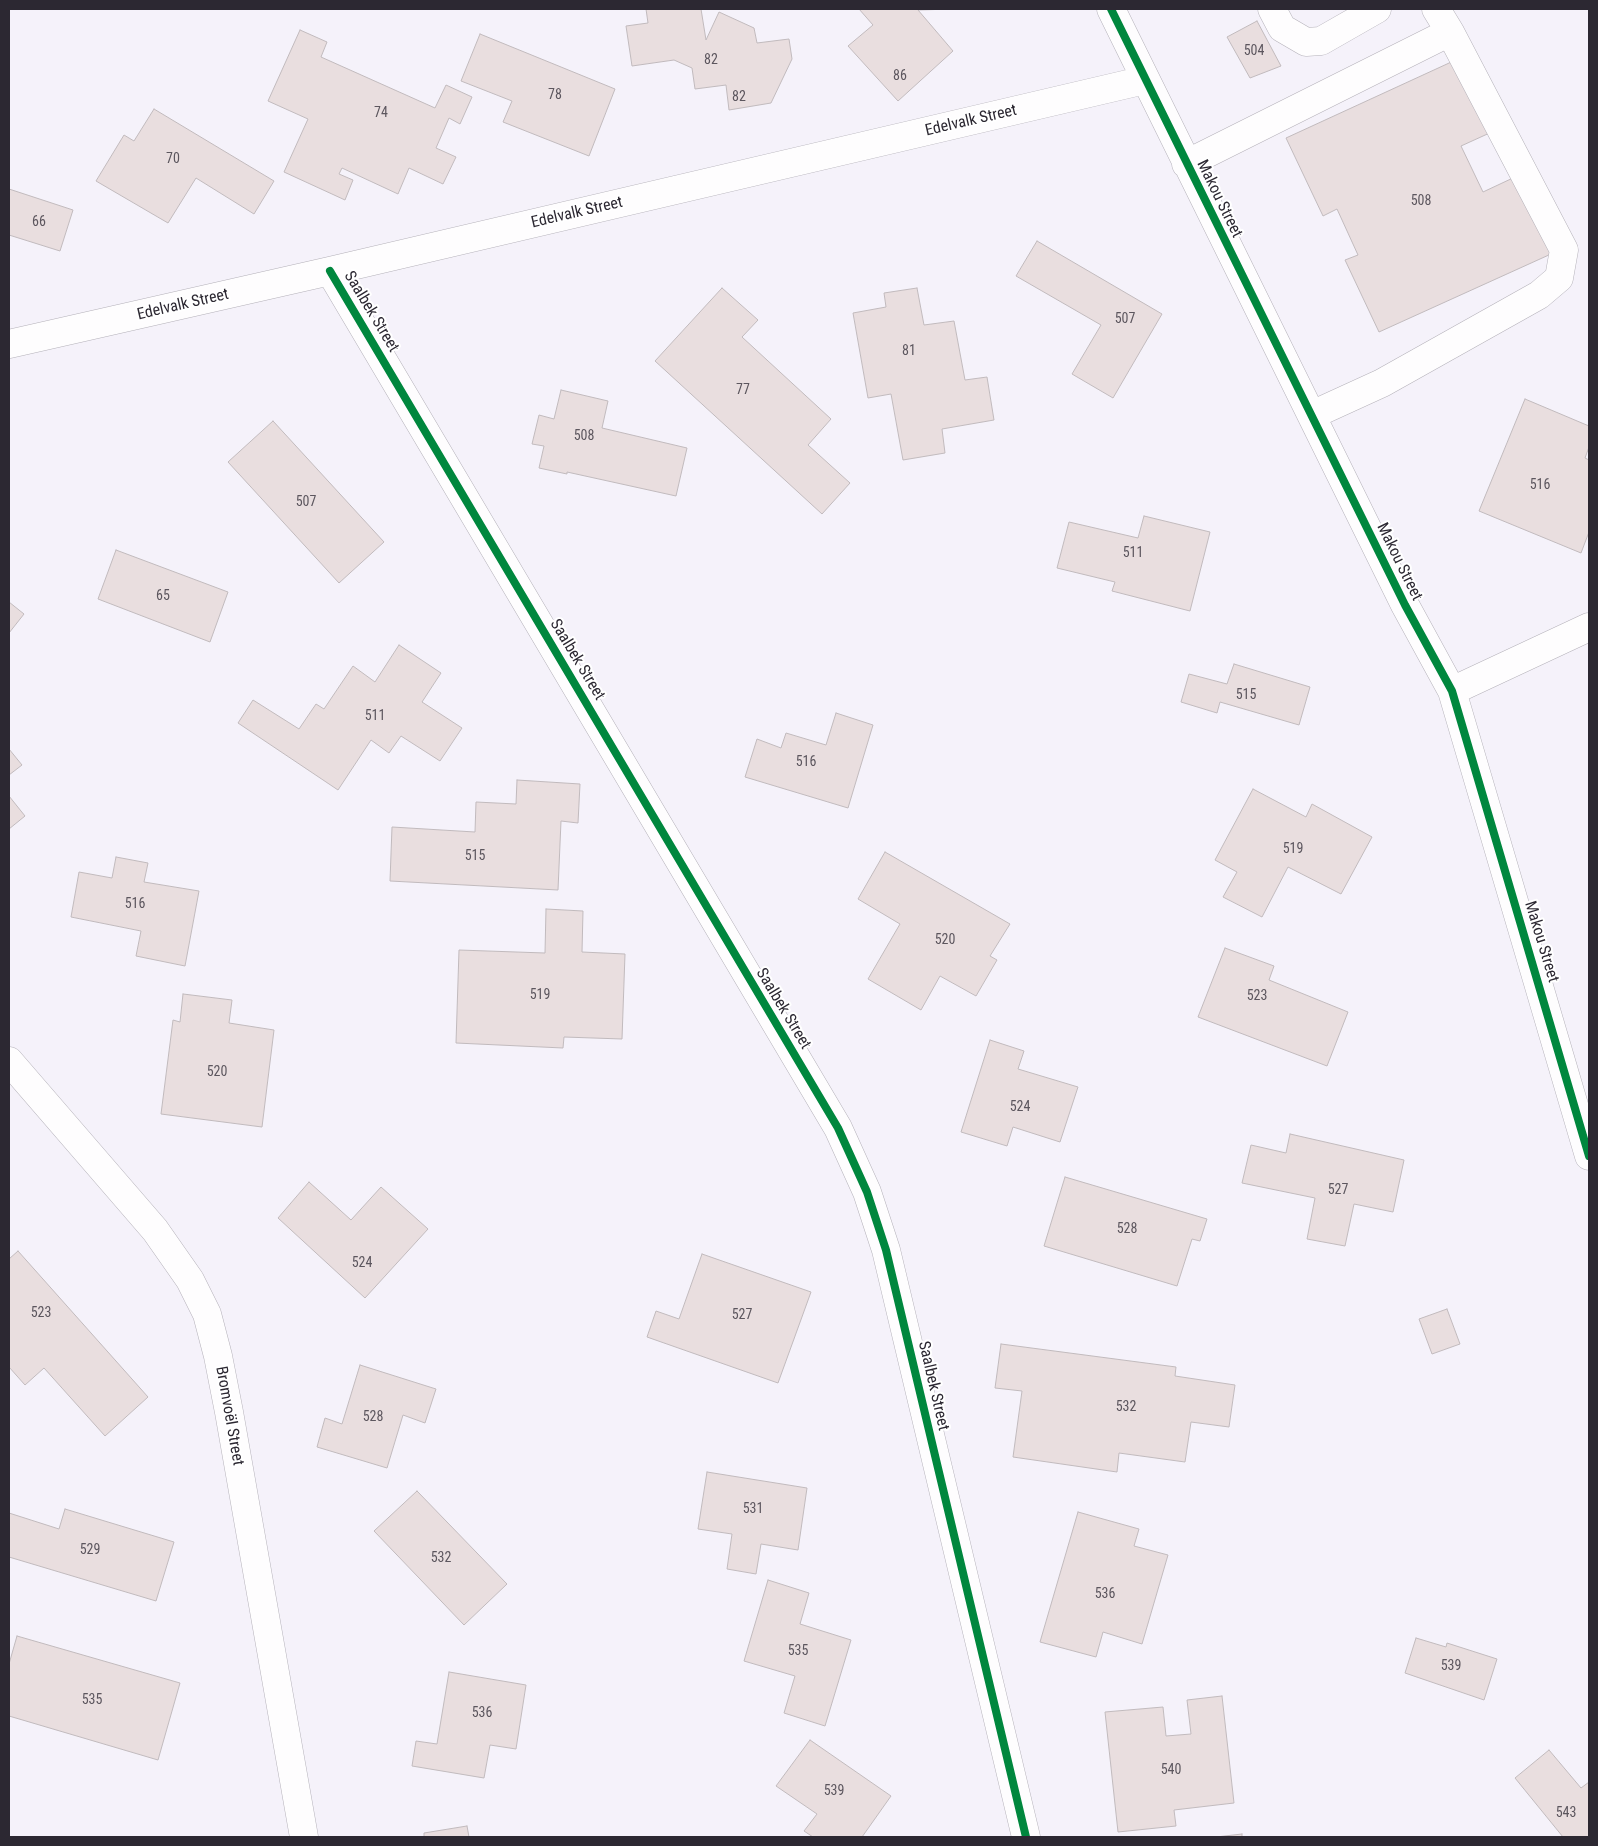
<!DOCTYPE html>
<meta charset="utf-8">
<style>
body{margin:0}
#map{position:relative;width:1598px;height:1846px;overflow:hidden;background:#f5f2fa;font-family:"Roboto Condensed",sans-serif}
canvas{display:block}
.frame{position:absolute;inset:0;border:10px solid #2c2832;pointer-events:none}
</style>
<div id="map">
<canvas width="1598" height="1846"></canvas>
<div class="frame"></div>
</div>
<script>
const g = document.querySelector('canvas').getContext('2d');
g.lineJoin = 'round';
function fillPath(path, color) { g.fillStyle = color; g.fill(path, 'evenodd'); }
const shape = rows => new Path2D(rows.map(r => 'M' + r).join(''));
function stroke(path, color, width, dash) { g.strokeStyle = color; g.lineWidth = width; g.lineCap = dash ? 'butt' : 'round'; g.setLineDash(dash || []); g.stroke(path); }
function write(font, color, halo, rows, align = 'center') {
  g.font = font + ' "Roboto Condensed",sans-serif'; g.lineWidth = 4; g.setLineDash([]); g.textBaseline = 'middle'; g.strokeStyle = halo; g.fillStyle = color; for (const [text, x, y, turn = 0] of rows) {
    g.save(); g.translate(x, y); g.rotate((+turn || 0) * Math.PI / 180); g.textAlign = isNaN(turn) ? turn : align; if (halo) g.strokeText(text, 0, 0); g.fillText(text, 0, 0); g.restore();
  }
}
const building = shape([
 [646,9,701,9,706,40,719,12,754,28,757,43,789,39,792,59,771,103,729,110,726,85,695,89,692,68,674,60,632,66,626,26,648,23,646,9],
 [859,9,953,9,918,10,953,51,898,101,848,46,873,25,859,9],
 [1257,21,1281,66,1250,78,1227,37,1257,21],
 [300,30,327,42,321,57,435,108,446,85,472,97,460,124,449,118,436,148,456,157,443,184,409,168,398,194,342,168,339,174,353,180,345,200,284,172,308,119,268,101,300,30],
 [480,34,615,89,589,156,503,122,512,101,461,81,480,34],
 [1460,58,1494,131,1461,146,1483,192,1515,177,1551,254,1379,332,1345,260,1358,255,1337,209,1323,216,1286,138,1460,58],
 [154,109,274,181,254,214,196,178,168,223,96,181,124,135,134,141,154,109],
 [9,189,73,210,60,251,9,235,9,189],
 [1037,241,1162,314,1113,398,1072,374,1101,325,1016,276,1037,241],
 [722,288,758,320,742,337,831,419,808,445,850,483,822,514,655,361,722,288],
 [917,288,924,325,954,321,965,380,987,377,994,420,942,429,945,453,903,460,891,394,868,398,853,313,886,307,884,293,917,288],
 [561,390,608,401,602,428,687,448,676,496,567,472,567,474,539,468,544,446,532,444,539,415,554,419,561,390],
 [1525,399,1589,426,1589,447,1585,458,1589,460,1589,532,1581,553,1479,511,1525,399],
 [273,421,384,542,339,583,228,462,273,421],
 [1144,516,1210,532,1190,611,1112,591,1115,582,1057,568,1069,522,1138,538,1144,516],
 [116,550,228,592,210,642,98,599,116,550],
 [9,602,24,614,9,633,9,602],
 [399,645,441,673,422,702,462,728,440,761,401,736,389,753,371,740,338,790,238,723,253,700,299,729,316,704,324,709,353,666,375,682,399,645],
 [1234,664,1310,687,1299,725,1220,702,1217,713,1181,702,1189,674,1227,684,1234,664],
 [836,713,873,725,848,808,745,777,757,739,781,748,786,733,826,745,836,713],
 [9,749,22,765,9,775,9,749],
 [517,780,580,784,578,823,561,821,558,890,390,881,392,827,475,832,476,802,516,804,517,780],
 [1253,789,1306,817,1312,804,1372,837,1341,894,1288,867,1262,917,1223,897,1237,872,1215,860,1253,789],
 [9,796,25,816,9,829,9,796],
 [885,852,1010,924,990,956,997,960,976,996,940,976,921,1010,868,979,900,924,858,899,885,852],
 [116,857,148,863,144,882,199,891,185,966,136,956,141,931,71,917,79,872,112,878,116,857],
 [546,909,583,911,582,952,625,954,622,1039,564,1037,563,1048,456,1043,459,950,545,953,546,909],
 [1225,948,1274,966,1269,980,1348,1012,1327,1066,1198,1017,1225,948],
 [183,994,232,1000,229,1023,274,1030,262,1127,161,1114,173,1020,180,1022,183,994],
 [990,1040,1024,1051,1018,1069,1078,1087,1060,1142,1013,1127,1007,1146,961,1132,990,1040],
 [1290,1134,1404,1160,1393,1212,1354,1204,1345,1246,1307,1239,1315,1198,1242,1183,1251,1145,1286,1153,1290,1134],
 [1065,1177,1207,1219,1200,1241,1192,1239,1177,1286,1044,1246,1065,1177],
 [309,1182,351,1220,381,1187,428,1229,365,1298,278,1218,309,1182],
 [18,1251,148,1397,105,1436,44,1368,25,1385,9,1367,9,1259,18,1251],
 [702,1254,811,1292,778,1383,647,1337,656,1311,679,1319,702,1254],
 [1447,1309,1460,1344,1432,1354,1419,1319,1447,1309],
 [1001,1344,1176,1367,1175,1376,1235,1385,1229,1427,1191,1422,1185,1462,1119,1453,1117,1472,1013,1457,1022,1391,995,1388,1001,1344],
 [360,1365,436,1389,425,1423,403,1415,387,1468,317,1447,325,1418,342,1424,360,1365],
 [707,1472,807,1488,798,1550,761,1544,756,1574,727,1569,732,1534,698,1529,707,1472],
 [417,1491,507,1584,464,1625,374,1531,417,1491],
 [65,1509,174,1542,156,1601,9,1557,9,1513,59,1529,65,1509],
 [1078,1512,1139,1529,1134,1546,1168,1555,1142,1644,1103,1632,1096,1657,1040,1642,1078,1512],
 [768,1580,809,1593,800,1624,851,1640,825,1726,784,1713,795,1676,744,1661,768,1580],
 [17,1636,180,1683,158,1760,9,1716,9,1664,17,1636],
 [1416,1638,1446,1647,1447,1643,1497,1659,1484,1700,1405,1673,1416,1638],
 [449,1672,526,1685,516,1749,490,1745,484,1778,412,1766,416,1741,437,1744,449,1672],
 [1222,1696,1234,1803,1174,1810,1176,1826,1118,1832,1105,1712,1163,1707,1166,1736,1191,1734,1187,1700,1222,1696],
 [810,1740,891,1796,862,1837,813,1837,804,1831,817,1814,776,1786,810,1740],
 [1549,1750,1581,1788,1589,1782,1589,1837,1563,1837,1515,1778,1549,1750],
 [467,1826,469,1837,424,1837,424,1833,467,1826],
 [1242,1834,1242,1837,1216,1837,1242,1834]
]);
fillPath(building, '#e9dedf');
stroke(building, '#c1babd', 1);
const minor = shape([
 [1111,9,1405,605,1452,691,1589,1156],
 [1272,9,1282,28,1306,42,1321,41,1377,9],
 [1186,164,1450,32],
 [330,271,838,1128,867,1192,886,1250,1026,1837],
 [9,344,330,271,1145,80],
 [1312,415,1382,383,1539,295,1559,278,1564,250,1450,32,1436,9],
 [1452,691,1589,627],
 [9,1061,155,1230,190,1280,207,1314,218,1356,229,1412,304,1837]
]);
stroke(minor, '#b4b1b9', 29);
stroke(minor, '#fefdfe', 28);
stroke(shape([
 [1111,9,1405,605,1452,691,1589,1156],
 [330,271,838,1128,867,1192,886,1250,1026,1837]
]), '#00873e', 8);
write('14px', '#5c565e', null, [
 ["504",1254,51],
 ["82",711,60],
 ["86",900,76],
 ["78",555,95],
 ["82",739,97],
 ["74",381,113],
 ["70",173,159],
 ["508",1421,201],
 ["66",39,222],
 ["507",1125,319],
 ["81",909,351],
 ["77",743,390],
 ["508",584,436],
 ["516",1540,485],
 ["507",306,502],
 ["511",1133,553],
 ["65",163,596],
 ["515",1246,695],
 ["511",375,716],
 ["516",806,762],
 ["519",1293,849],
 ["515",475,856],
 ["516",135,904],
 ["520",945,940],
 ["519",540,995],
 ["523",1257,996],
 ["520",217,1072],
 ["524",1020,1107],
 ["527",1338,1190],
 ["528",1127,1229],
 ["524",362,1263],
 ["523",41,1313],
 ["527",742,1315],
 ["532",1126,1407],
 ["528",373,1417],
 ["531",753,1509],
 ["529",90,1550],
 ["532",441,1558],
 ["536",1105,1594],
 ["535",798,1651],
 ["539",1451,1666],
 ["535",92,1700],
 ["536",482,1713],
 ["540",1171,1770],
 ["539",834,1791],
 ["543",1566,1813]
]);
write('16px', '#2c2832', '#fff', [
 ["Edelvalk Street",971,121,-13],
 ["Makou Street",1219,199,64],
 ["Edelvalk Street",577,213,-13],
 ["Edelvalk Street",183,305,-13],
 ["Saalbek Street",371,312,59],
 ["Makou Street",1399,562,64],
 ["Saalbek Street",577,660,59],
 ["Makou Street",1541,942,73],
 ["Saalbek Street",783,1009,59],
 ["Saalbek Street",933,1386,77],
 ["Bromvoël Street",229,1416,80]
]);
</script>
